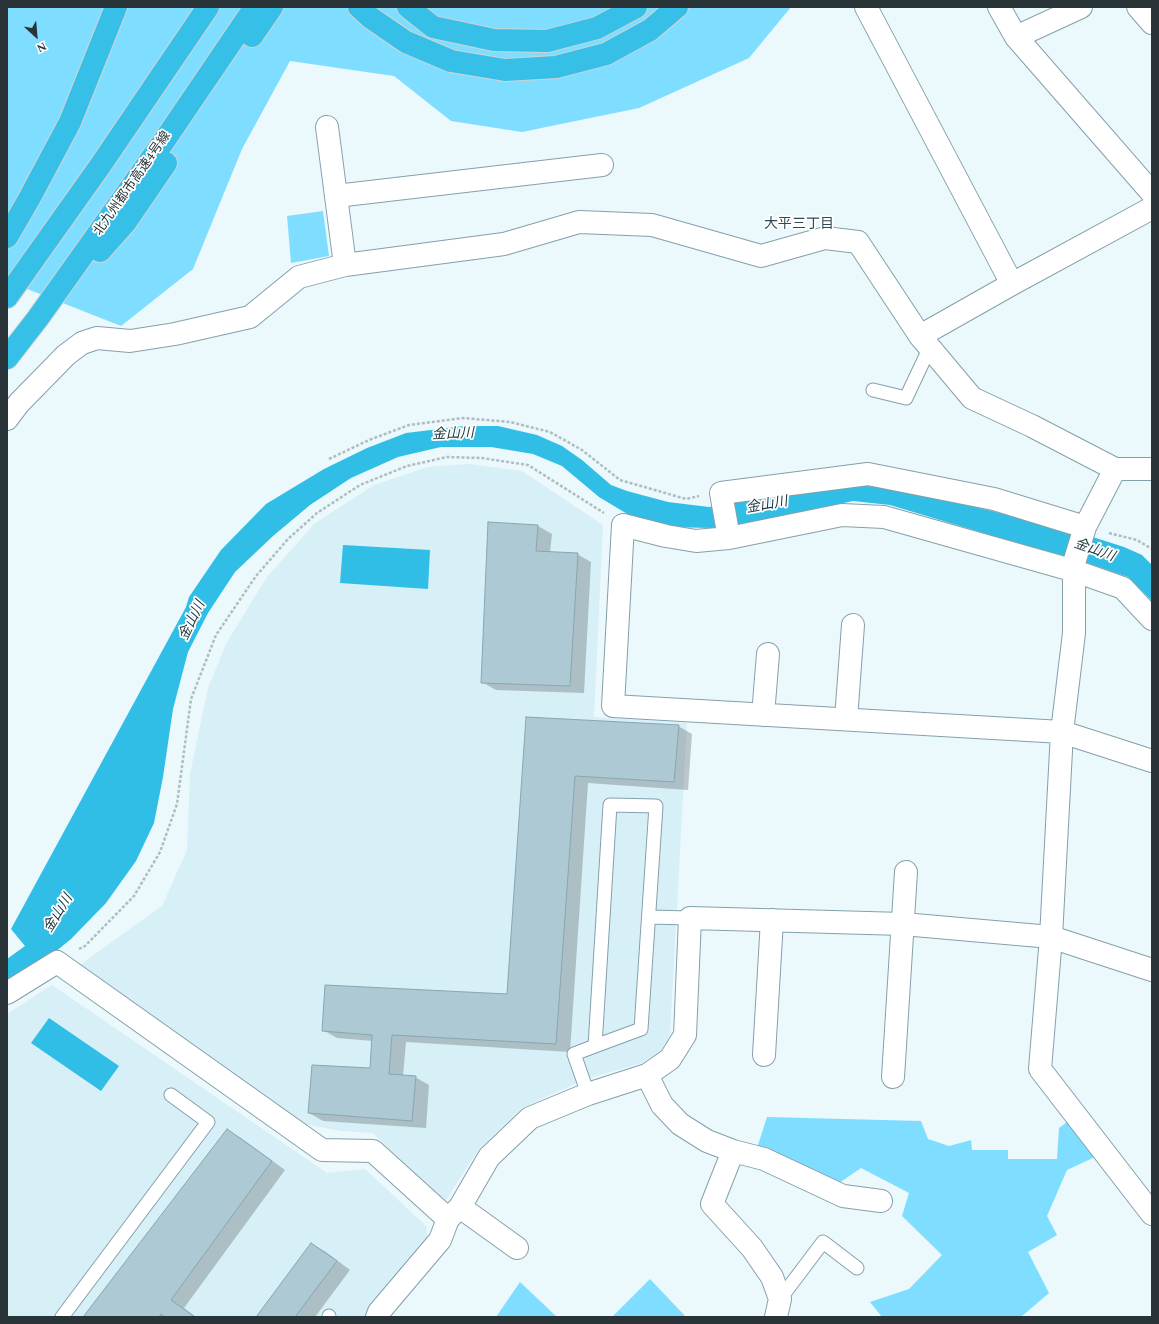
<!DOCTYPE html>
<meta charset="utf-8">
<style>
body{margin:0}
#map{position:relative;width:1159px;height:1324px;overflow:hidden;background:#ebf8fc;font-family:Spectral,serif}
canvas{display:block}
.frame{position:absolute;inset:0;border:8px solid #283438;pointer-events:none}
.north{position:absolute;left:16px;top:16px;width:40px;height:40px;-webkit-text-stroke:3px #fff;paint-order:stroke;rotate:154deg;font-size:11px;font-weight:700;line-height:16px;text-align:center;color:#283438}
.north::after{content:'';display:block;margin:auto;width:14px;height:18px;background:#283438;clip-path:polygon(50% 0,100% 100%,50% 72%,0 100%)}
</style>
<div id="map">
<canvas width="1159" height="1324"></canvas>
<div class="frame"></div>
<div class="north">N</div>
</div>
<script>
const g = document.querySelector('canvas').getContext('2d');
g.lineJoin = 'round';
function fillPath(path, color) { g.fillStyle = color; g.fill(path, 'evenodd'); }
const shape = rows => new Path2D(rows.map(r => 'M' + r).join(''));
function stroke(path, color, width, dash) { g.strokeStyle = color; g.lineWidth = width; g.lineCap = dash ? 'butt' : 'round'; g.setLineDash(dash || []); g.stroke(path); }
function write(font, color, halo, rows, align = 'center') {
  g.font = font + ' Spectral,"Noto Sans JP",serif'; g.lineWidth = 3.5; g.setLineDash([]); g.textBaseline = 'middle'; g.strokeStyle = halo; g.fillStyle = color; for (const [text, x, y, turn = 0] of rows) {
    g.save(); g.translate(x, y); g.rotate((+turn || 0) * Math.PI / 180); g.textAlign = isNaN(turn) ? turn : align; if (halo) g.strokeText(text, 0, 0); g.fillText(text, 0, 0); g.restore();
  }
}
fillPath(shape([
 [469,464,522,471,603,525,594,717,687,723,670,1035,660,1052,641,1063,583,1080,522,1108,478,1150,444,1203,373,1133,341,1131,305,1124,100,990,81,964,162,906,187,850,190,774,208,688,227,642,267,577,314,524,374,485,428,467],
 [52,985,327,1173,365,1169,426,1226,427,1239,370,1317,7,1317,7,1014]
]), '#d7eff7');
fillPath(shape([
 [7,7,791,7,749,58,639,108,522,132,451,121,394,76,290,61,242,149,193,269,121,326,7,281],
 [323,211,329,256,291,263,287,216],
 [767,1117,921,1121,928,1139,949,1146,971,1140,972,1150,1008,1150,1008,1159,1057,1159,1059,1128,1067,1122,1095,1157,1067,1170,1047,1216,1057,1235,1028,1252,1049,1293,1021,1317,882,1317,870,1302,909,1289,942,1255,902,1216,909,1193,861,1168,839,1183,757,1148],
 [650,1279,686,1317,612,1317],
 [520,1282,557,1317,496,1317]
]), '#7fdeff');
fillPath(shape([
 [464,426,498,426,537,435,562,446,582,460,611,485,627,491,668,502,709,507,847,484,905,490,1071,530,1124,547,1142,555,1152,565,1152,601,1128,577,1081,561,1063,557,890,505,853,501,738,526,711,528,668,527,629,515,599,497,562,466,533,454,491,447,441,447,398,457,351,478,310,505,273,536,235,572,208,613,188,652,173,709,163,777,154,823,136,861,106,903,71,939,38,966,7,987,7,959,25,946,11,929,186,607,189,597,221,550,266,504,324,469,367,448,406,433],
 [343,545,430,550,428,589,340,583],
 [49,1018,119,1066,101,1091,31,1043]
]), '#30bee7');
fillPath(shape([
 [538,526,552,534,550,553,577,554,591,562,584,693,496,690,482,682],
 [527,718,678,726,692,734,688,790,588,783,570,1052,406,1042,403,1076,415,1077,429,1085,426,1128,323,1121,309,1113,371,1069,373,1041,337,1038,323,1030,508,995],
 [227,1130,241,1138,285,1170,184,1308,196,1317,85,1317],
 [312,1244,326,1252,350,1270,315,1317,257,1317]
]), '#0003');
const building = shape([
 [488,522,538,525,536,551,578,553,570,686,481,683,488,522],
 [526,717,679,725,674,782,575,776,556,1044,392,1035,389,1074,416,1076,412,1121,308,1113,312,1065,370,1068,372,1035,322,1031,325,985,507,994,526,717],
 [227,1129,272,1161,171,1300,195,1317,165,1317,161,1314,159,1317,83,1317,227,1129],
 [311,1243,337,1261,295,1317,256,1317,311,1243]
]);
fillPath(building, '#acc9d4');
stroke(building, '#89a6b1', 1);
const service = shape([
 [873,390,906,398,930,347],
 [649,917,690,918],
 [588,1094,574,1054,595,1046,641,1029,656,806,610,805,595,1046],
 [780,1299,823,1242,857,1268],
 [62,1317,208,1122,171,1095],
 [329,1317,329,1316]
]);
const minor = shape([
 [866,7,1012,284],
 [999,7,1016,37,1152,193],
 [1138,7,1152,23],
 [1016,37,1081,7],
 [327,127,345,265],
 [336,196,602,165],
 [920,336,1012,284,1152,208],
 [7,419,19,403,66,355,82,343,97,338,130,341,175,334,250,317,299,277,345,265,504,244,579,222,652,225,761,256,825,238,858,242,920,336,972,398,1032,426,1115,469,1152,469],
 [1115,469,1085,527,1074,563,1074,633,1062,732,1051,937,1040,1069,1152,1214],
 [729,538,721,493,868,474,994,499,1085,527],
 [1152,619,1123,588,1075,571,884,517,842,515,729,538,696,541,666,536,623,525,613,706,1062,732,1152,761],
 [763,715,768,654],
 [846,719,853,625],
 [7,993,57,962,322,1150,373,1151,448,1219],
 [764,1055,772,920],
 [647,1075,662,1105,680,1124,707,1141,733,1151,712,1204,752,1248,772,1277,780,1299,776,1317],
 [893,1077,906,872],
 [733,1151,764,1159,843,1196,881,1201],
 [460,1207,517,1248],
 [377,1317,379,1312,440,1240,448,1219,460,1207,489,1157,530,1118,588,1094,647,1075,670,1059,685,1035,690,918,903,924,1051,937,1152,970]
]);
const motorway = shape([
 [359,7,371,18,406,42,451,61,505,70,556,67,606,54,650,30,677,7],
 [408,7,433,27,494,40,547,41,597,28,636,7],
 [252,36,272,7],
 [7,237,29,199,70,122,116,7],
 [100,251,125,223,166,163],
 [7,297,100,166,208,7],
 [7,358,38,318,164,141,255,7]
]);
stroke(service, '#84a0ab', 15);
stroke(minor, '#84a0ab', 24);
stroke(motorway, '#d0d2d3', 24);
stroke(shape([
 [329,459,369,440,409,425,463,418,510,422,550,432,582,450,620,480,686,499,699,496],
 [1109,533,1137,540,1152,549],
 [79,949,85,946,134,896,160,852,177,804,191,699,216,635,256,576,288,539,317,513,360,485,407,466,447,457,482,458,528,465,604,513]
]), '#afbcc0', 2.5, [3, 2]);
stroke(service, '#fff', 13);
stroke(minor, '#fff', 22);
stroke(motorway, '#36c0e8', 22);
write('13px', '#283438', '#fff', [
 ["北九州都市高速4号線",133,184,-55]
]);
write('14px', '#2f4a53', '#fff', [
 ["大平三丁目",799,225]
]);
write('italic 14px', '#223941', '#fff', [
 ["金山川",453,435,-2],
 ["金山川",767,506,-10],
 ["金山川",1094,551,20],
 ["金山川",193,621,-64],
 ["金山川",59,914,-58]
]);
</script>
